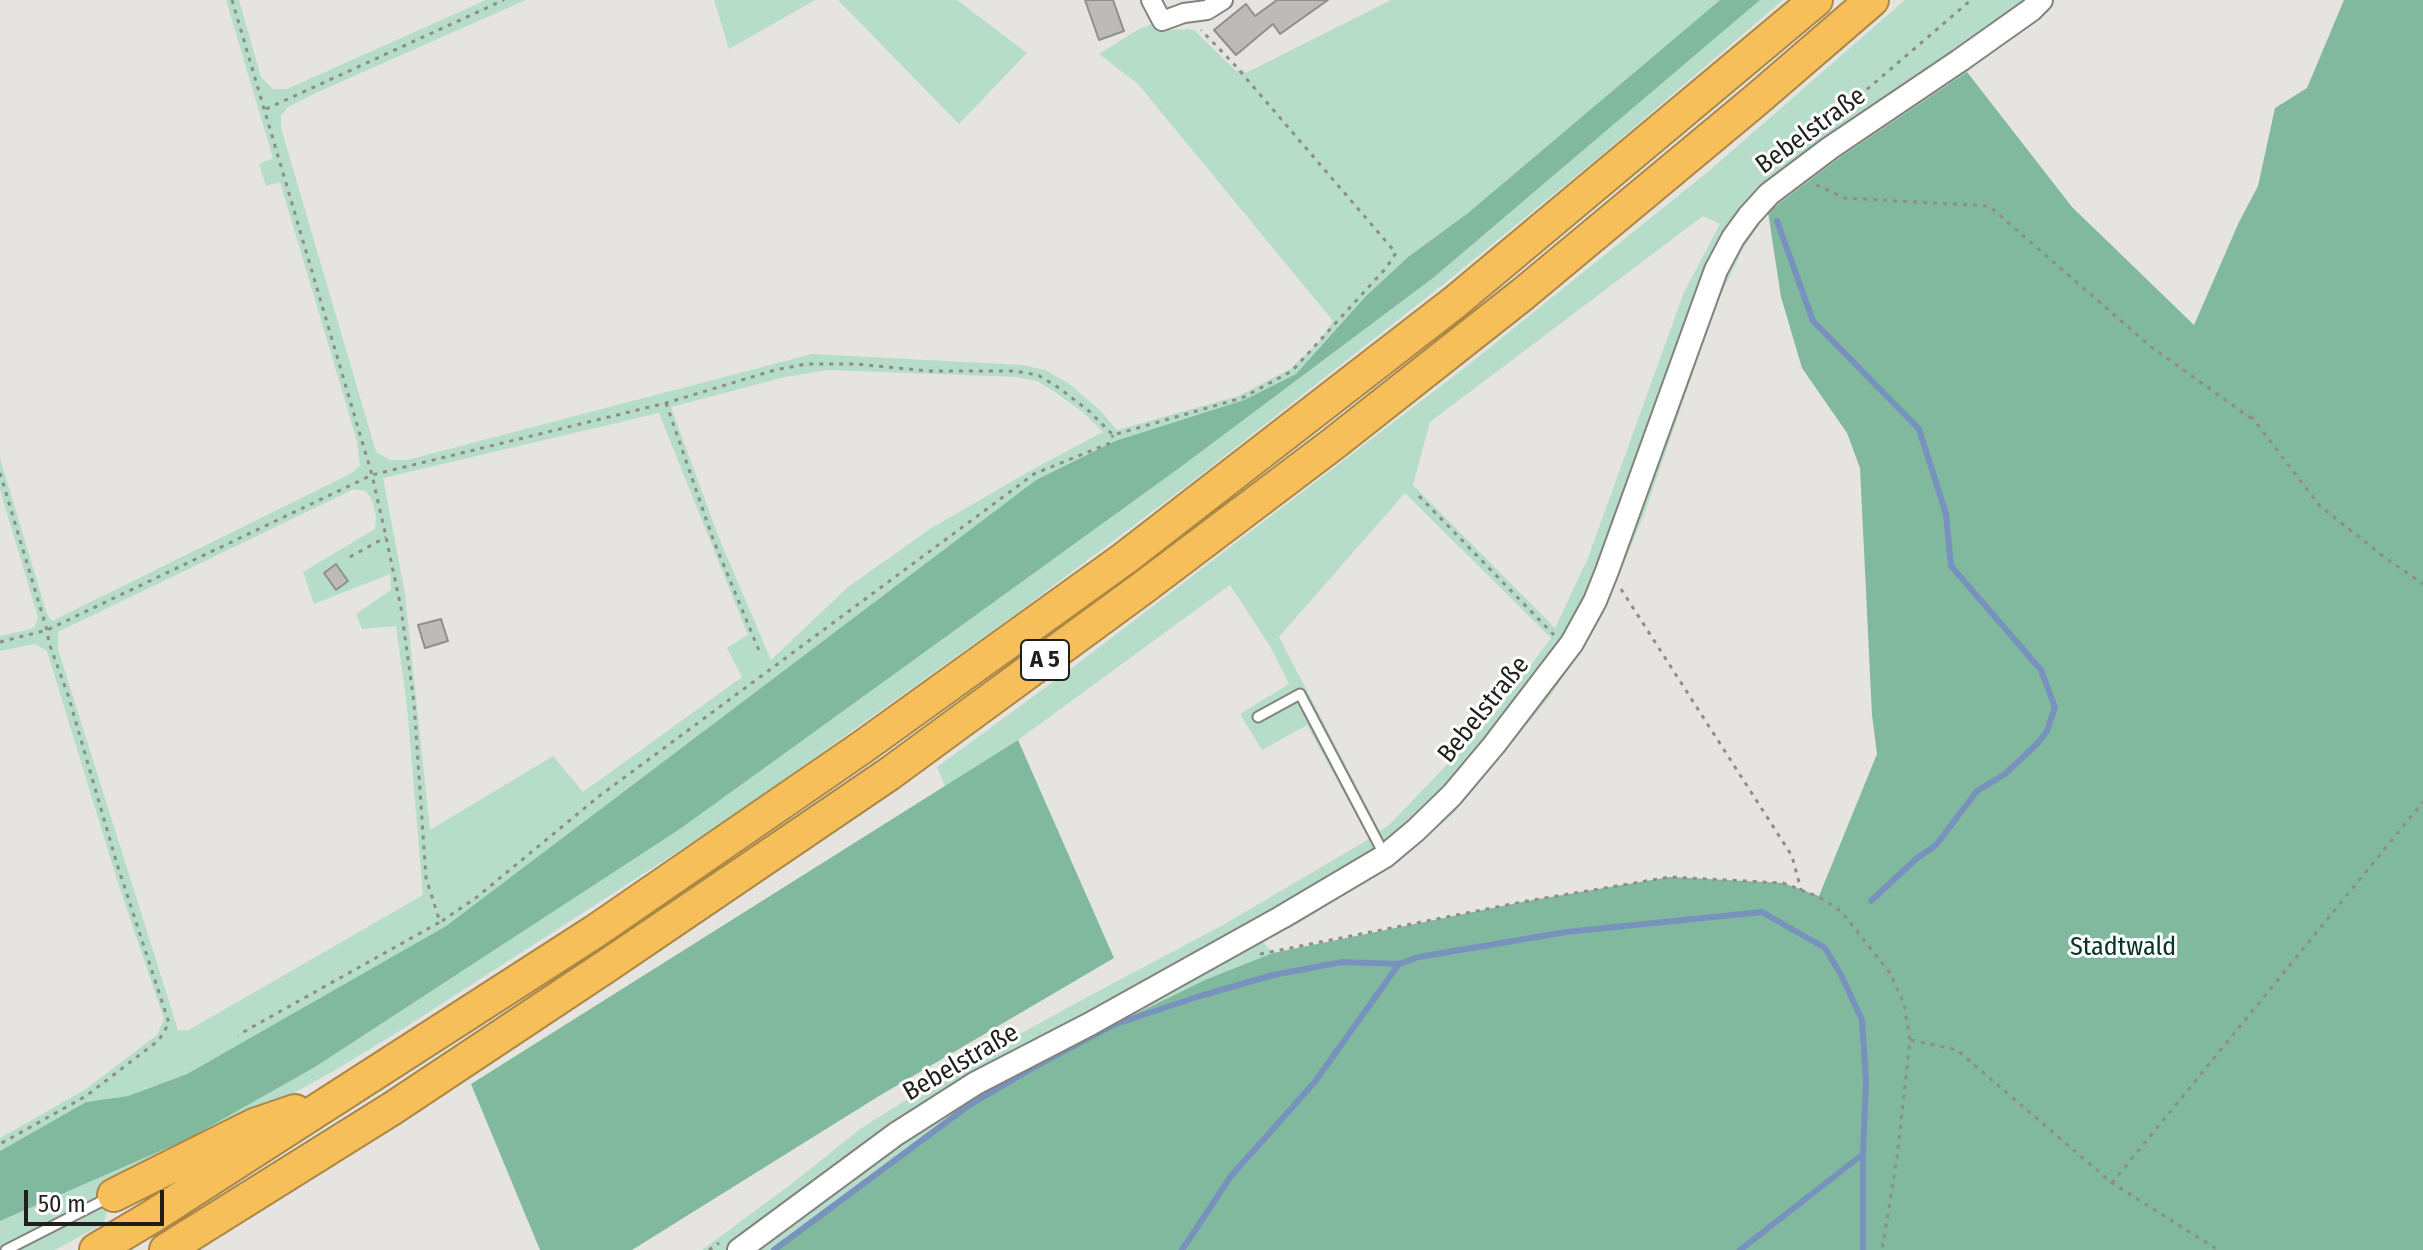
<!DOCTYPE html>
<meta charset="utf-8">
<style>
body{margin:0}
#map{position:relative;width:2423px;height:1250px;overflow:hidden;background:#e6e4e0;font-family:"Fira Sans Condensed",sans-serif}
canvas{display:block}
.scale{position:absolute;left:24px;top:1190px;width:140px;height:36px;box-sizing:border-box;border:4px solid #1f1f1d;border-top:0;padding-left:10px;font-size:24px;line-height:28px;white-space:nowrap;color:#1f1f1d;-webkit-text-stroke:6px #fff;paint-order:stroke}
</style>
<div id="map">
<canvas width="2423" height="1250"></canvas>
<div class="scale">50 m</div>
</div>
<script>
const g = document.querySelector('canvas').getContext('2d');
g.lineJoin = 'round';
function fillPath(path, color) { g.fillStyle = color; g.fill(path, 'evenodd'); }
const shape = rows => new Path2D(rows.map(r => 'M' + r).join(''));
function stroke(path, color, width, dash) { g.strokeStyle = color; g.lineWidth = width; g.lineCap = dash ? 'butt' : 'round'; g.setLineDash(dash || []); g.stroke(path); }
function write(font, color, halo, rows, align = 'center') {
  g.font = font + ' "Fira Sans Condensed",sans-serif'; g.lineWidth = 6; g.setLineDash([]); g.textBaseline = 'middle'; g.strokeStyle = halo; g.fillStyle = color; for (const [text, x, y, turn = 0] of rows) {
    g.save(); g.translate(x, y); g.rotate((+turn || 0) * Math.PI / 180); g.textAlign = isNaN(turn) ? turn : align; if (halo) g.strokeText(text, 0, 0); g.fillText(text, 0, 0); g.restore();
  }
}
fillPath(shape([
 [226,0,239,0,261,77,273,89,287,89,486,0,526,0,320,91,288,107,281,116,281,128,376,452,390,460,407,460,812,354,1023,365,1045,370,1068,383,1100,410,1117,430,1238,396,1290,369,1318,343,1333,321,1138,84,1099,54,1139,29,1152,24,1167,30,1190,29,1195,31,1236,71,1242,69,1246,73,1391,0,1720,0,1468,213,1408,257,1365,297,1296,374,1244,400,1115,441,1036,480,446,926,187,1074,128,1096,86,1102,0,1151,0,1138,86,1089,157,1035,164,1019,118,883,47,651,35,644,0,651,0,636,31,629,35,626,38,617,0,490,0,458,47,614,52,621,352,473,360,466,357,441,280,182,266,186,259,164,273,158],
 [828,370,1017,377,1037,381,1055,392,1084,413,1103,432,1035,468,930,529,848,587,771,660,719,538,671,407,785,377],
 [659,413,748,635,727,648,742,677,583,792,553,756,430,830,405,594,383,478],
 [354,489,366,491,372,500,376,517,375,529,303,572,314,604,390,574,391,590,356,614,362,629,396,626,407,706,423,895,187,1031,178,1030,58,649,58,632],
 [714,0,815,0,729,49],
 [838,0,957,0,1027,53,959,124],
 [1760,0,1783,0,1604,153,1445,283,1189,484,1017,613,772,788,716,827,398,1032,332,1072,200,1144,111,1188,104,1223,55,1250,0,1250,0,1221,188,1139,315,1067,680,829,1178,469,1433,278],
 [1905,0,2053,0,2050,6,1967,72,1839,158,1768,212,1744,247,1718,300,1645,512,1611,595,1589,639,1551,695,1455,812,1418,845,1306,919,1263,942,1273,953,1207,979,1094,1034,982,1095,774,1250,702,1250,794,1182,860,1129,949,1073,1076,1003,1223,925,1369,839,1307,725,1262,750,1240,714,1289,684,1270,646,1230,585,1018,740,945,786,937,767,1072,668,1467,366,1710,170],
 [1703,216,1720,224,1684,292,1588,558,1555,628,1413,485,1430,422],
 [1405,493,1551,638,1489,721,1389,825,1380,831,1279,637]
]), '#b6ddc9');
fillPath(shape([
 [1720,0,1760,0,1433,278,1178,469,680,829,315,1067,188,1139,0,1221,0,1151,86,1102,128,1096,187,1074,446,926,1036,480,1115,441,1244,400,1296,374,1365,297,1408,257,1468,213],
 [2344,0,2423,0,2423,1250,774,1250,982,1095,1094,1034,1207,979,1273,953,1527,901,1670,877,1783,883,1819,896,1877,754,1872,715,1860,468,1847,433,1802,368,1781,297,1768,212,1839,158,1967,72,2072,207,2194,325,2239,222,2258,186,2275,108,2307,88],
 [1018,740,1114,958,879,1096,632,1250,540,1250,471,1084]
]), '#81b99e');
stroke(shape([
 [1777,221,1813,321,1919,429,1946,514,1951,566,2041,670,2055,707,2047,731,2038,743,2005,774,1977,791,1936,845,1916,859,1871,901],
 [774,1250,968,1106,1036,1066,1113,1025,1200,996,1273,975,1342,962,1399,964],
 [1182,1250,1231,1176,1314,1083,1399,964,1419,957,1566,932,1762,912,1825,948,1841,975,1862,1020,1866,1080,1863,1154,1863,1250],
 [1740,1250,1863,1154]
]), '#7792bd', 6);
const building = shape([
 [1085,0,1113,0,1124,31,1099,40,1085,0],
 [1277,0,1328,0,1280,34,1273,24,1236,55,1214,30,1246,4,1255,16,1277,0],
 [336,564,348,581,336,590,324,573,336,564],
 [441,619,448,641,425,648,418,625,441,619]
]);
fillPath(building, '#bdbbb7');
stroke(building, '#908f8b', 2);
const service = shape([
 [1258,717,1300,694,1385,856],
 [6,1250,108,1198]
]);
const minor = shape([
 [1151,0,1162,21,1184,13,1207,10,1223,0]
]);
const tertiary = shape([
 [739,1250,896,1134,976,1083,1090,1024,1282,917,1385,856,1416,830,1452,795,1494,745,1572,643,1595,601,1607,571,1716,270,1733,238,1749,216,1769,194,1830,148,1959,61,2031,10,2041,0]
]);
const motorway = shape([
 [114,1195,254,1125,295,1111],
 [96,1250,153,1216,594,932,864,746,1125,558,1455,302,1816,0],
 [166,1250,393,1108,608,965,889,774,1144,587,1333,444,1523,294,1756,100,1872,0]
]);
stroke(service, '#83827d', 13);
stroke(minor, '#83827d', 22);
stroke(tertiary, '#83827d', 26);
stroke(motorway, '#ab8745', 36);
stroke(shape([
 [232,0,372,475,386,537,401,608,414,703,426,878,440,922,238,1035],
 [266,109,504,0],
 [1829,122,1971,0],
 [1816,185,1845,198,1989,206,2150,346,2256,422],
 [666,403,713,539,760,653],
 [2251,416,2319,505,2384,557,2423,584],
 [0,473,47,630,49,643,68,695,117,864,169,1023,159,1040,86,1096,0,1144],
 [1419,496,1554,635],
 [350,557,386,537],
 [1621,589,1792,856,1801,890],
 [0,642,47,630,372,475,666,403,775,370,806,364,856,364,929,371,1014,371,1038,375,1059,388,1089,411,1113,435,1242,398,1292,371,1386,268,1396,253,1233,63,1201,30],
 [442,921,477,897,598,797,1034,474,1110,443,1113,435],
 [1260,954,1527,901,1670,877,1783,883,1819,897,1841,911,1890,973,1904,1004,1910,1040,1897,1158,1882,1250],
 [1911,1040,1957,1050,2112,1183,2218,1250],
 [2112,1183,2423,802],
 [709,1250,719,1243]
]), '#8e8d8a', 3, [4, 6]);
stroke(service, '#fff', 9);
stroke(minor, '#fff', 18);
stroke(tertiary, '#fff', 22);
stroke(motorway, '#f7bf5a', 32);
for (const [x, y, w] of [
 [1045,660,48]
]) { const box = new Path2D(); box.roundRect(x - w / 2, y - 20, w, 40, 6); g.fillStyle = '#fff'; g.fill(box); stroke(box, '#1f1f1d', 2); }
write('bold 24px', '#1f1f1d', null, [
 ["A 5",1045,660]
]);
write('26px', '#1f1f1d', '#fff', [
 ["Bebelstraße",1811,131,-36],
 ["Bebelstraße",1484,710,-51],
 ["Bebelstraße",961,1063,-30]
]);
write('26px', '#043523', '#fff', [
 ["Stadtwald",2123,948]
]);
</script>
